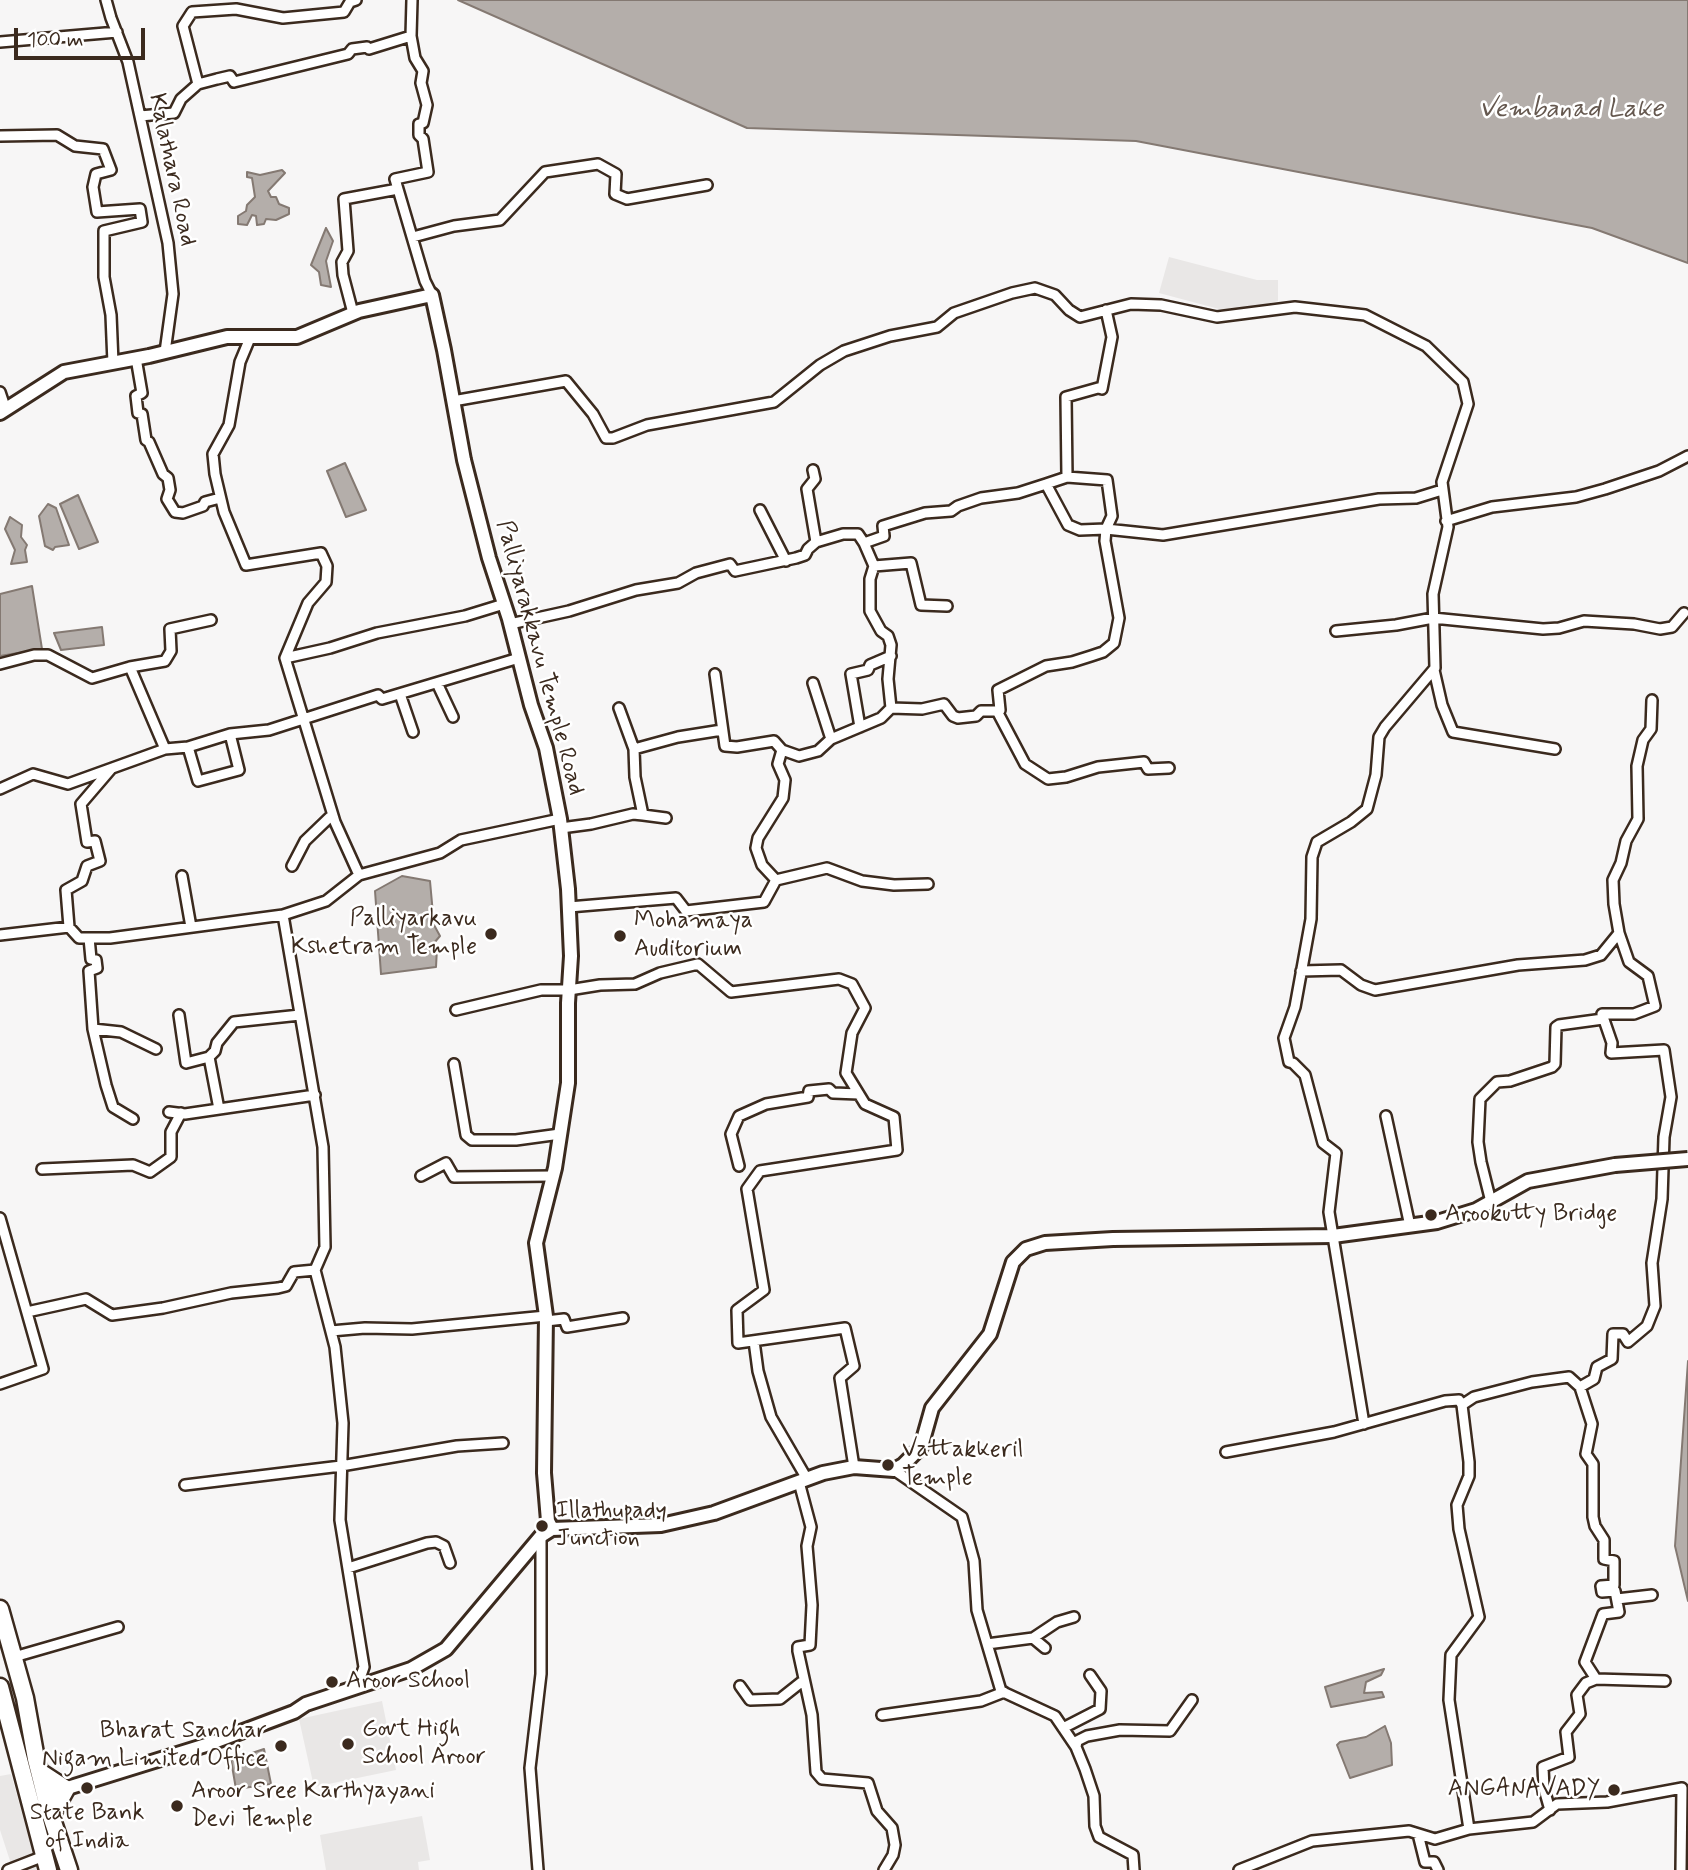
<!DOCTYPE html>
<style>
body{margin:0}
#map{position:relative;width:1688px;height:1870px;overflow:hidden;background:#f7f6f6;font-family:Mynerve,sans-serif}
canvas{display:block}
.scale{position:absolute;left:14px;top:28px;width:131px;height:32px;box-sizing:border-box;border:4px solid #3b2a1e;border-top:0;padding-left:9px;font-size:21px;line-height:24px;white-space:nowrap;color:#3b2a1e;-webkit-text-stroke:5px #fff;paint-order:stroke}
</style>
<div id="map">
<canvas width="1688" height="1870"></canvas>
<div class="scale">100 m</div>
</div>
<script>
const g = document.querySelector('canvas').getContext('2d');
g.lineJoin = 'round';
function fillPath(path, color) { g.fillStyle = color; g.fill(path, 'evenodd'); }
const shape = rows => new Path2D(rows.map(r => 'M' + r).join(''));
function stroke(path, color, width, dash) { g.strokeStyle = color; g.lineWidth = width; g.lineCap = dash ? 'butt' : 'round'; g.setLineDash(dash || []); g.stroke(path); }
function write(font, color, halo, rows, align = 'center') {
  g.font = font + ' Mynerve,sans-serif'; g.lineWidth = 5; g.setLineDash([]); g.textBaseline = 'middle'; g.strokeStyle = halo; g.fillStyle = color; for (const [text, x, y, turn = 0] of rows) {
    g.save(); g.translate(x, y); g.rotate((+turn || 0) * Math.PI / 180); g.textAlign = isNaN(turn) ? turn : align; if (halo) g.strokeText(text, 0, 0); g.fillText(text, 0, 0); g.restore();
  }
}
fillPath(shape([
 [1169,257,1257,280,1278,280,1278,301,1234,313,1159,293],
 [382,1701,396,1770,314,1787,299,1719],
 [11,1774,38,1870,13,1870,0,1830,0,1776],
 [422,1816,430,1860,418,1862,419,1870,326,1870,320,1835]
]), '#e9e7e6');
const water = shape([
 [458,0,1688,0,1688,263,1592,228,1136,141,747,128,458,0],
 [282,170,285,173,268,191,271,197,276,197,279,204,289,208,289,214,276,220,266,219,264,224,257,225,256,216,252,215,247,225,238,224,238,216,246,211,247,205,255,197,252,178,247,177,247,172,260,175,282,170],
 [326,228,333,241,326,261,331,287,321,285,319,272,311,265,326,228],
 [345,463,366,510,346,517,327,471,345,463],
 [78,495,98,542,79,549,60,504,78,495],
 [48,504,56,508,69,545,55,547,53,550,45,546,39,516,48,504],
 [10,517,22,525,21,537,27,545,25,550,27,562,11,564,15,550,5,529,10,517],
 [32,586,42,649,0,656,0,594,32,586],
 [102,627,104,645,61,650,54,633,102,627],
 [402,876,430,881,434,925,440,936,434,943,437,948,436,967,381,974,375,891,402,876],
 [1688,1361,1688,1601,1675,1546,1688,1361],
 [1384,1669,1381,1675,1366,1682,1364,1693,1382,1692,1384,1697,1331,1707,1325,1687,1384,1669],
 [1385,1726,1391,1743,1392,1765,1350,1778,1337,1745,1340,1742,1366,1737,1385,1726],
 [264,1749,271,1784,236,1789,231,1760,264,1749]
]);
fillPath(water, '#b4aeaa');
stroke(water, '#847972', 2);
const street = shape([
 [106,0,111,18,128,62,168,243,173,294,165,352],
 [412,0,411,36,415,58,423,71,421,83,427,105,423,123,419,124,419,135,423,139,428,172,395,179,425,281,432,295],
 [0,42,117,32],
 [198,84,183,26,192,12,236,9,283,18,344,12,350,2,356,0],
 [140,116,174,113,181,99,198,84,217,79,230,76,234,82,348,54,352,49,367,47,369,49,411,36],
 [0,136,57,135,75,146,103,149,111,170,96,174,93,187,97,212,140,209,142,222,104,231,104,277,111,315,113,363],
 [413,237,454,226,500,220,545,172,598,164,616,174,615,194,627,199,707,185],
 [1106,310,1112,337,1102,389,1098,388,1066,397,1067,477,1107,480,1112,516,1106,529,1163,535,1379,499,1416,498,1442,490],
 [353,313,343,275,342,262,348,251,344,199,398,189],
 [250,338,240,362,229,425,213,454,215,474,224,512,246,565,321,553,327,566,326,582,308,603,285,658,335,822,359,875],
 [136,358,142,393,136,396,138,413,142,414,146,440,149,442,163,474,168,478,170,490,167,499,175,512,183,513,203,506,205,502,220,498],
 [0,392,6,410],
 [453,401,566,381,593,414,606,438,613,438,647,425,774,402,820,365,844,351,890,336,937,327,954,313,1012,293,1035,288,1055,295,1069,310,1080,317,1131,304,1161,305,1217,317,1295,307,1365,315,1426,346,1463,382,1468,404,1442,482,1448,527,1433,594,1435,668,1385,727,1379,737,1376,775,1367,809,1351,822,1317,842,1312,857,1311,919,1295,1007,1284,1038,1289,1062,1293,1063,1305,1075,1323,1143,1336,1153,1329,1212,1364,1424],
 [813,470,815,479,807,489,816,542],
 [760,510,786,561],
 [1446,521,1492,507,1576,497,1605,489,1659,471,1688,456],
 [864,543,874,566,870,579,870,611,881,631,888,636,891,645,888,679,891,708],
 [874,566,911,563,921,605,947,606],
 [510,624,569,611,636,590,678,583,696,573,730,564,735,571,796,558,805,555,808,549,816,542,843,534,858,534,864,543,884,536,883,526,925,513,951,511,958,506,981,498,1018,493,1046,484],
 [1336,631,1396,625,1433,618,1543,629,1559,628,1584,621,1634,624,1660,629,1672,627,1684,613],
 [285,658,330,648,377,633,465,616,504,604],
 [0,664,34,655,48,655,92,678,130,667,165,749,68,784,33,774,0,789],
 [130,667,165,661,171,651,170,629,211,620],
 [1434,670,1442,705,1453,732,1555,749],
 [715,674,725,746,737,747,774,741,782,750],
 [437,683,453,717],
 [813,683,831,739],
 [400,694,413,732],
 [619,708,634,749],
 [997,711,1025,764,1048,779,1066,777,1098,767,1144,762,1148,769,1169,768],
 [860,727,851,674,868,670,870,665,891,656],
 [188,747,198,781,239,770,230,734],
 [165,749,188,747,230,734,269,730,378,695,382,699,519,658],
 [643,815,666,818],
 [561,828,591,824,633,814,643,815,635,777,634,749,678,737,722,730],
 [292,866,305,841,332,815],
 [182,876,191,927],
 [776,880,762,865,756,848,758,838,783,798,785,780,778,764,782,750,799,756,818,751,831,739,881,718,891,708,922,709,944,704,953,716,958,718,976,716,981,711,996,711,1000,710,998,690,1046,666,1072,662,1091,656,1103,652,1114,643,1119,618,1105,541,1106,529,1080,530,1068,525,1046,484,1067,477],
 [569,907,676,898,686,911,764,902,776,880,827,868,862,881,894,885,928,884],
 [283,915,323,1147,325,1247,315,1270,335,1347,343,1423,340,1520,364,1667,357,1687],
 [69,927,66,890,82,881,87,866,100,861,95,841,87,842,81,804,111,769],
 [0,935,69,927,79,938,110,938,283,915,326,901,359,875,440,853,461,840,560,819],
 [89,938,91,959,96,960,97,968,89,971,93,1029,106,1085,113,1107,133,1119],
 [1301,971,1341,970,1361,985,1375,990,1518,965,1585,960,1601,955,1619,933,1614,904,1613,880,1621,863,1626,841,1638,819,1637,766,1643,740,1651,729,1652,700],
 [456,1010,541,990,569,990,600,985,635,984,660,973,698,964,731,992,839,979,852,984,865,1008,852,1033,846,1073,865,1104,894,1117,897,1150,760,1171,747,1189,764,1290,737,1310,738,1343,845,1328,854,1366,840,1378,854,1467],
 [179,1015,186,1063,209,1057,219,1109],
 [93,1029,121,1032,156,1049],
 [209,1057,215,1051,217,1043,234,1022,300,1015],
 [454,1064,466,1135,472,1140,516,1140,560,1134],
 [169,1112,185,1114,315,1095],
 [1386,1116,1410,1226],
 [739,1166,731,1134,739,1116,766,1104,808,1097,809,1091,829,1089,833,1093,859,1094],
 [42,1169,133,1165,150,1172,171,1157,171,1132,181,1113],
 [421,1176,446,1163,454,1177,553,1176],
 [1491,1202,1481,1162,1478,1142,1480,1099,1497,1082,1510,1081,1552,1067,1555,1064,1556,1027,1559,1025,1603,1019],
 [27,1312,86,1299,112,1315,163,1308,231,1293,278,1288,286,1286,294,1272,315,1270],
 [546,1321,564,1319,567,1327,623,1318],
 [331,1331,365,1328,412,1329,546,1316],
 [754,1341,758,1371,771,1417,807,1479],
 [0,1384,43,1369,0,1218],
 [1462,1405,1474,1397,1532,1382,1569,1377,1580,1387,1594,1379,1597,1367,1612,1359,1613,1334,1623,1334,1628,1342,1647,1326,1655,1306,1652,1263,1662,1199,1664,1137,1671,1097,1664,1050,1611,1053,1612,1043,1602,1014,1634,1014,1655,1006,1648,976,1629,962,1619,933],
 [1226,1452,1334,1432,1445,1401,1459,1400,1462,1405,1469,1462,1469,1476,1457,1505,1459,1529,1479,1617,1451,1655,1449,1700,1469,1829,1435,1839,1409,1831,1312,1841,1239,1870],
 [894,1470,962,1517,974,1561,977,1610,1001,1691,1055,1716,1076,1747,1085,1769,1094,1796,1095,1826,1099,1837,1133,1855,1134,1870],
 [799,1482,811,1527,807,1546,812,1605,810,1645,798,1647,798,1651,812,1715,816,1772,822,1779,868,1783,877,1811,892,1828,895,1845,893,1855,884,1870],
 [185,1485,341,1466,457,1446,503,1443],
 [348,1568,427,1543,436,1542,444,1546,450,1563],
 [1617,1599,1652,1595],
 [1033,1638,1057,1622,1074,1617],
 [987,1644,1033,1638,1045,1648],
 [14,1657,118,1627],
 [1596,1679,1665,1681],
 [740,1686,750,1700,780,1699,804,1680],
 [882,1715,981,1701,1004,1692],
 [1063,1728,1100,1709,1101,1691,1090,1675],
 [1076,1747,1077,1741,1087,1736,1120,1730,1170,1731,1192,1700],
 [1550,1810,1544,1789,1543,1767,1569,1757,1566,1732,1580,1714,1577,1695,1586,1683,1596,1679,1585,1662,1603,1614,1619,1612,1615,1591,1602,1592,1601,1586,1614,1585,1614,1561,1604,1559,1604,1540,1595,1526,1593,1517,1593,1464,1586,1454,1592,1424,1580,1387],
 [1469,1829,1533,1822,1557,1804,1607,1802,1682,1788,1681,1870],
 [1418,1834,1425,1862,1434,1862,1438,1870],
 [8,1870,44,1856],
 [538,1870,530,1768,541,1674,541,1536]
]);
const secondary = shape([
 [0,413,64,372,149,356,227,337,297,337,359,311,432,295,444,350,464,460,489,558,509,619,531,705,546,748,560,819,568,889,571,956,568,1003,568,1083,555,1168,536,1243,546,1316,544,1473,548,1521,552,1529],
 [45,1795,206,1745,294,1712,306,1704,411,1669,446,1649,541,1536,552,1529,661,1525,714,1513,823,1473,854,1467,894,1470,903,1465,921,1447,932,1408,990,1334,1013,1262,1026,1249,1045,1243,1113,1239,1333,1236,1437,1222,1476,1210,1528,1181,1615,1165]
]);
const highway = shape([
 [0,1609,25,1698,36,1759,48,1807,69,1870],
 [0,1687,48,1870],
 [40,1772,66,1789,51,1816]
]);
stroke(street, '#3b2a1e', 14);
stroke(secondary, '#3b2a1e', 18);
stroke(highway, '#3b2a1e', 21);
stroke(street, '#fff', 9);
stroke(secondary, '#fff', 12);
stroke(highway, '#fff', 16);
const secondaryBridge = shape([
 [1615,1165,1688,1159]
]);
stroke(secondaryBridge, '#3b2a1e', 18, []);
stroke(secondaryBridge, '#fff', 12);
for (const [x, y, r, color] of [
 [491,934,7,"#3b2a1e"],
 [620,936,7,"#3b2a1e"],
 [1431,1215,7,"#3b2a1e"],
 [888,1465,7,"#3b2a1e"],
 [542,1526,7,"#3b2a1e"],
 [332,1682,7,"#3b2a1e"],
 [348,1744,7,"#3b2a1e"],
 [281,1746,7,"#3b2a1e"],
 [87,1788,7,"#3b2a1e"],
 [1614,1790,7,"#3b2a1e"],
 [177,1806,7,"#3b2a1e"]
]) { const dot = new Path2D(); dot.arc(x, y, r, 0, 2 * Math.PI); g.fillStyle = color; g.fill(dot); stroke(dot, '#fff', 2.5); }
write('24px', '#3b2a1e', '#fff', [
 ["Kalathara Road",171,170,78],
 ["Palliyarakkavu Temple Road",539,658,75]
]);
write('24px', '#3b2a1e', '#fff', [
 ["Palliyarkavu",477,920,"right"],
 ["Kshetram Temple",477,948,"right"],
 ["Mohamaya",634,922],
 ["Auditorium",634,950],
 ["Arookutty Bridge",1445,1215],
 ["Vattakkeril",902,1451],
 ["Temple",902,1479],
 ["Illathupady",556,1512],
 ["Junction",556,1540],
 ["Aroor School",346,1682],
 ["Govt High",362,1730],
 ["School Aroor",362,1758],
 ["Bharat Sanchar",267,1732,"right"],
 ["Nigam Limited Office",267,1760,"right"],
 ["ANGANAVADY",1600,1790,"right"],
 ["Aroor Sree Karthyayani",191,1792],
 ["Devi Temple",191,1820],
 ["State Bank",87,1814,"center"],
 ["of India",87,1842,"center"]
], 'left');
write('italic 26px', '#65584f', '#fff', [
 ["Vembanad Lake",1571,111]
]);
</script>
